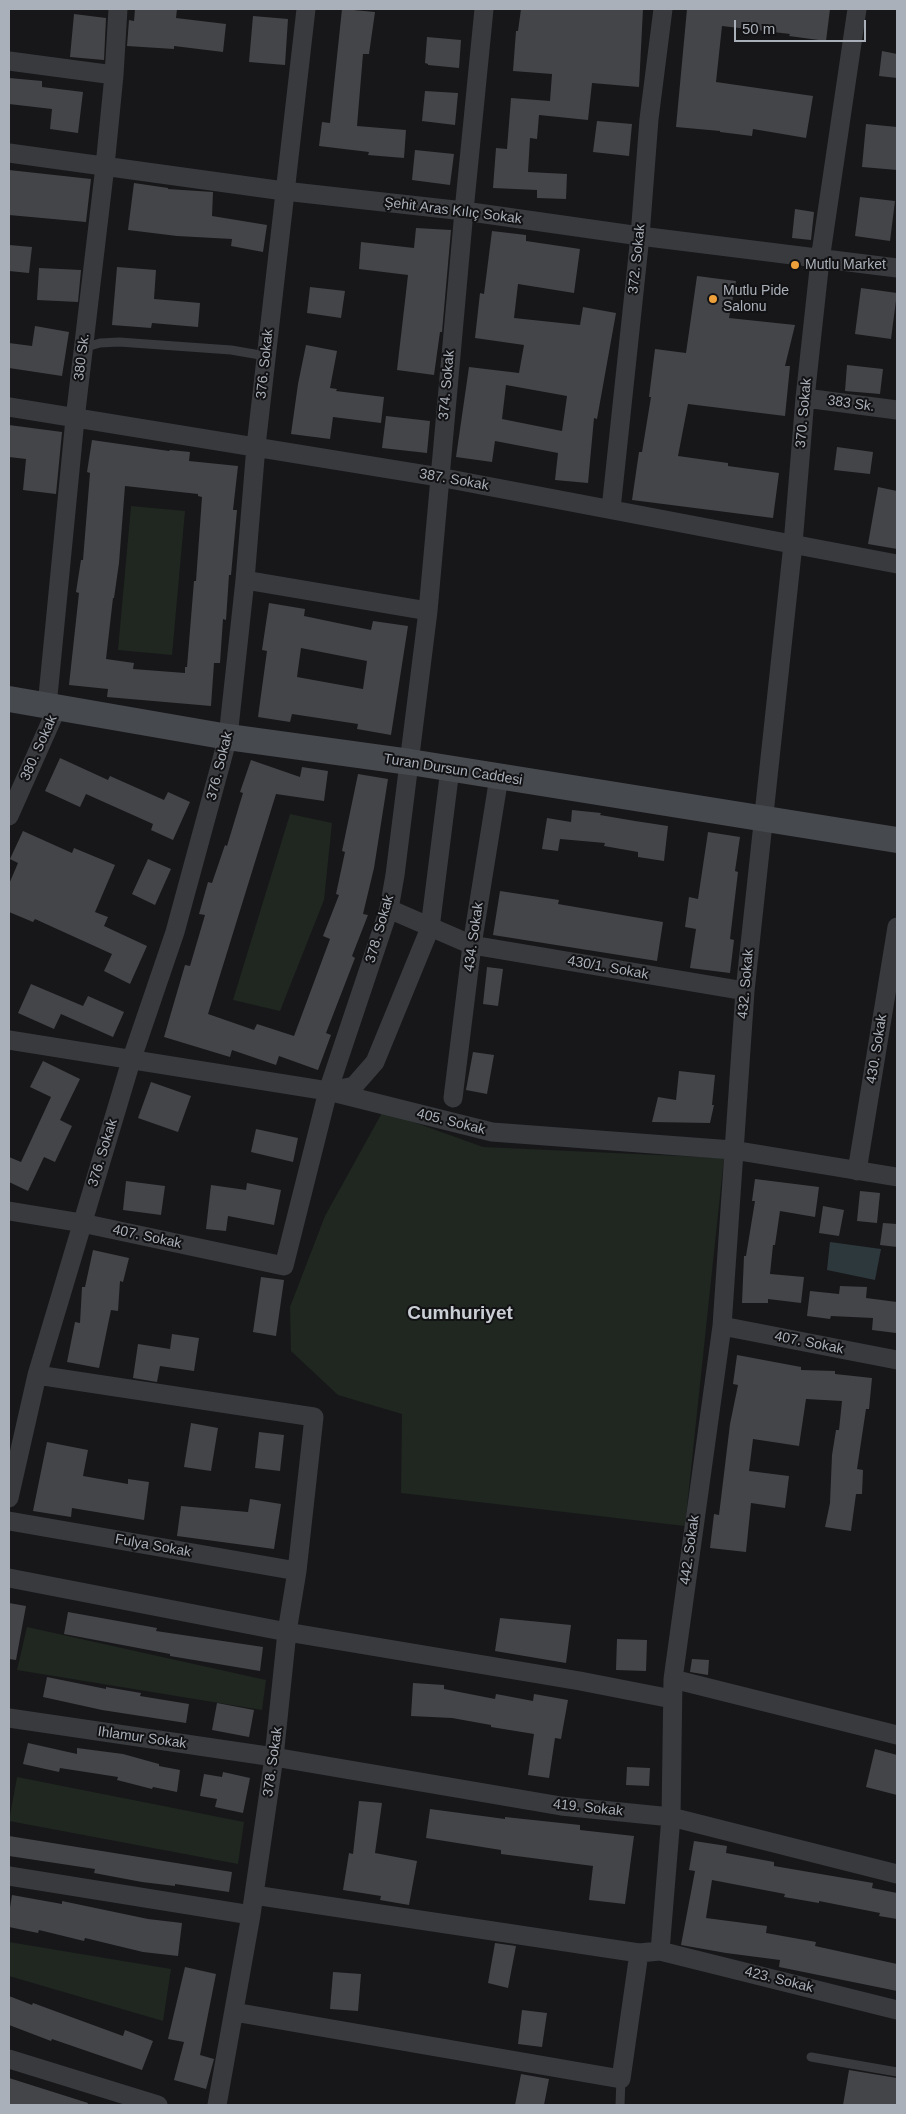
<!DOCTYPE html>
<meta charset="utf-8">
<style>
body{margin:0}
#map{position:relative;width:906px;height:2114px;overflow:hidden;background:#171719;font-family:Helvetica,sans-serif}
canvas{display:block}
.frame{position:absolute;inset:0;border:10px solid #aab0b9;pointer-events:none}
.scale{position:absolute;left:734px;top:20px;width:132px;height:22px;box-sizing:border-box;border:2px solid #aab0b9;border-top:0;padding-left:6px;font-size:15px;line-height:18px;white-space:nowrap;color:#aab0b9;-webkit-text-stroke:4px #121214;paint-order:stroke}
</style>
<div id="map">
<canvas width="906" height="2114"></canvas>
<div class="frame"></div>
<div class="scale">50 m</div>
</div>
<script>
const g = document.querySelector('canvas').getContext('2d');
g.lineJoin = 'round';
function fillPath(path, color) { g.fillStyle = color; g.fill(path, 'evenodd'); }
const shape = rows => new Path2D(rows.map(r => 'M' + r).join(''));
function stroke(path, color, width, dash) { g.strokeStyle = color; g.lineWidth = width; g.lineCap = dash ? 'butt' : 'round'; g.setLineDash(dash || []); g.stroke(path); }
function write(font, color, halo, rows, align = 'center') {
  g.font = font + ' Helvetica,sans-serif'; g.lineWidth = 4; g.setLineDash([]); g.textBaseline = 'middle'; g.strokeStyle = halo; g.fillStyle = color; for (const [text, x, y, turn = 0] of rows) {
    g.save(); g.translate(x, y); g.rotate((+turn || 0) * Math.PI / 180); g.textAlign = isNaN(turn) ? turn : align; if (halo) g.strokeText(text, 0, 0); g.fillText(text, 0, 0); g.restore();
  }
}
fillPath(shape([
 [131,506,185,511,172,655,118,650],
 [290,814,332,823,324,900,280,1011,233,1000],
 [383,1111,483,1147,724,1158,685,1526,401,1493,402,1414,338,1395,291,1351,290,1307,325,1216],
 [27,1627,266,1680,262,1710,17,1670],
 [17,1777,244,1822,238,1864,9,1821],
 [9,1942,171,1969,163,2021,9,1976]
]), '#1f2720');
fillPath(shape([
 [830,1242,881,1249,875,1280,827,1270]
]), '#2d383d');
fillPath(shape([
 [135,9,177,9,176,18,226,24,223,52,174,46,174,49,127,46,129,20,134,21],
 [342,9,375,12,369,54,363,54,357,126,406,130,404,158,368,155,369,152,319,146,322,122,330,123],
 [521,9,643,9,639,87,592,83,588,120,539,115,537,139,530,138,528,172,567,174,566,199,537,198,537,190,493,188,496,148,507,149,511,98,550,101,552,74,513,71,516,31,518,31],
 [687,9,830,9,826,41,789,36,790,34,722,26,716,82,813,96,806,138,753,129,752,136,720,132,720,131,676,127],
 [74,14,106,18,104,60,70,57],
 [253,16,288,19,285,65,249,62],
 [427,37,461,40,459,68,428,65,428,64,425,63],
 [882,51,897,54,897,78,879,76],
 [9,78,42,81,42,87,83,92,78,133,50,129,52,109,9,104],
 [425,91,458,93,455,125,422,121],
 [597,121,632,124,629,156,593,152],
 [866,124,897,127,897,170,862,167],
 [415,150,454,154,450,185,412,180],
 [9,170,91,179,86,222,9,215],
 [134,183,168,188,168,189,213,192,212,216,267,225,263,252,231,246,232,239,177,236,128,230],
 [860,197,895,201,890,241,855,236],
 [795,209,814,212,811,240,792,238],
 [416,228,451,230,442,332,440,332,434,375,397,370,408,275,359,269,361,242,414,248],
 [492,231,526,235,526,241,580,249,574,293,518,284,514,318,580,325,583,307,616,313,597,419,594,418,588,483,555,480,558,453,495,441,492,462,456,457,469,367,519,373,524,345,475,338,480,293,484,294],
 [506,385,567,396,562,431,502,419],
 [9,245,32,247,29,273,9,271],
 [117,267,156,270,154,299,200,303,198,327,152,323,151,328,112,325],
 [39,268,81,270,78,302,37,300],
 [697,276,736,281,729,318,795,325,785,366,790,366,785,416,688,404,678,456,728,463,728,466,779,473,773,518,632,500,639,452,642,452,651,397,649,397,655,349,686,353],
 [310,287,345,291,341,318,307,313],
 [861,288,897,293,891,339,855,334],
 [35,326,69,332,62,376,9,368,9,343,32,346],
 [306,345,337,351,330,388,337,389,336,391,384,397,381,423,333,417,330,439,291,434,298,384],
 [847,365,883,369,880,394,845,391],
 [386,416,430,421,427,453,382,448],
 [9,425,62,432,56,494,23,490,26,459,9,457],
 [92,440,169,451,170,450,190,452,189,461,238,466,233,510,237,510,231,575,229,575,226,620,223,619,220,663,214,663,211,706,107,697,108,689,69,685,79,593,76,592,81,560,83,560,90,473,87,472],
 [125,486,198,494,198,496,202,497,196,581,194,581,187,667,185,667,185,673,133,669,134,663,106,659,113,598,114,598,119,563],
 [837,447,873,452,870,474,834,470],
 [878,487,897,491,897,549,868,544],
 [269,603,305,609,304,616,371,630,373,621,408,626,391,735,357,729,358,724,292,714,290,722,258,717,267,651,262,650],
 [301,648,367,661,363,689,297,677],
 [60,758,108,780,110,776,164,800,168,792,190,802,173,840,151,830,153,824,86,794,80,807,45,791],
 [251,760,300,777,302,767,328,771,324,801,276,794,208,1014,254,1030,257,1024,294,1036,330,939,323,936,339,895,336,894,345,852,342,851,358,774,388,779,374,868,363,914,368,915,352,956,355,958,326,1033,331,1035,318,1070,279,1056,276,1065,232,1050,230,1057,164,1037,185,965,190,966,205,915,199,914,208,882,212,883,225,845,227,846,243,793,240,792],
 [572,810,601,813,600,815,635,821,668,826,664,861,638,857,638,852,604,846,605,843,560,839,558,851,542,849,547,818,571,822],
 [23,831,72,853,74,848,115,865,95,912,108,917,104,926,147,946,130,984,104,971,112,954,35,919,33,922,9,912,9,884,18,863,10,859],
 [708,832,740,837,735,871,738,872,730,939,734,940,730,973,690,968,696,929,685,927,689,897,698,899],
 [148,859,171,869,155,905,132,894],
 [500,891,559,900,558,904,663,922,657,961,493,935],
 [487,967,503,969,498,1006,483,1004],
 [31,984,83,1006,88,996,124,1012,113,1037,61,1014,54,1029,18,1013],
 [473,1052,494,1055,487,1094,466,1090],
 [43,1061,80,1079,60,1120,72,1126,55,1162,44,1157,28,1191,9,1182,9,1157,21,1162,51,1097,30,1087],
 [679,1071,715,1075,712,1105,714,1105,710,1123,652,1122,658,1097,676,1100],
 [151,1082,191,1096,178,1132,138,1118],
 [256,1129,298,1138,293,1162,251,1152],
 [755,1179,819,1187,815,1217,780,1211,775,1245,773,1245,770,1274,804,1277,801,1303,768,1299,768,1303,742,1303,744,1256,746,1256,755,1201,752,1201],
 [126,1181,165,1186,161,1215,123,1210],
 [247,1183,281,1190,274,1225,228,1216,226,1231,206,1229,211,1185,246,1190],
 [860,1191,880,1193,877,1223,857,1221],
 [823,1206,844,1210,839,1236,819,1233],
 [883,1223,897,1224,897,1247,880,1245],
 [93,1250,129,1258,123,1282,120,1281,118,1311,111,1310,99,1368,67,1362,75,1322,80,1323,82,1287,85,1287],
 [261,1277,284,1280,276,1336,253,1332],
 [840,1286,867,1287,866,1298,897,1302,896,1333,872,1330,873,1318,831,1316,830,1319,807,1316,810,1291,839,1294],
 [172,1334,199,1338,194,1371,160,1366,157,1382,133,1378,138,1344,170,1349],
 [737,1355,801,1367,801,1370,835,1371,835,1374,872,1378,869,1409,866,1409,857,1469,863,1470,862,1494,856,1494,851,1531,825,1527,830,1503,832,1455,836,1430,839,1430,842,1401,806,1399,799,1446,753,1439,749,1471,789,1476,785,1508,751,1503,746,1552,710,1548,714,1514,719,1515,730,1424,738,1385,733,1384],
 [191,1423,218,1428,211,1471,184,1467],
 [259,1432,284,1435,280,1471,255,1468],
 [47,1442,88,1450,83,1476,128,1484,128,1479,149,1482,144,1520,72,1508,71,1517,33,1511],
 [250,1499,281,1504,274,1549,177,1536,181,1506,248,1512],
 [9,1603,26,1606,16,1660,9,1659],
 [68,1612,157,1628,156,1631,263,1647,260,1671,170,1656,170,1654,64,1634],
 [500,1618,571,1625,566,1663,495,1651],
 [617,1639,647,1640,646,1671,616,1670],
 [692,1659,709,1660,708,1675,690,1672],
 [47,1677,106,1689,106,1687,141,1693,140,1696,189,1704,186,1723,102,1710,43,1697],
 [413,1683,444,1685,444,1689,495,1699,496,1694,533,1701,534,1694,568,1700,561,1739,555,1738,549,1778,528,1775,534,1734,491,1727,491,1725,452,1718,411,1716],
 [217,1703,254,1710,249,1737,212,1730],
 [28,1743,77,1754,77,1748,123,1754,159,1764,159,1766,180,1770,177,1792,153,1787,152,1789,117,1780,118,1777,60,1768,59,1772,23,1764],
 [875,1749,897,1755,897,1795,866,1787],
 [627,1767,650,1768,649,1786,626,1785],
 [223,1772,250,1778,243,1813,215,1807,217,1799,200,1796,204,1774,222,1777],
 [359,1801,382,1803,375,1853,417,1861,409,1905,380,1900,381,1896,343,1890,349,1853,353,1854],
 [430,1809,505,1819,505,1817,580,1825,580,1830,634,1836,625,1904,589,1900,593,1866,501,1854,501,1850,426,1838],
 [9,1836,232,1872,229,1892,175,1884,175,1886,142,1882,94,1873,95,1869,9,1856],
 [694,1841,727,1846,726,1853,774,1862,774,1866,873,1883,872,1888,897,1893,897,1919,879,1916,880,1913,819,1901,819,1903,784,1897,785,1894,712,1880,706,1918,767,1926,766,1933,816,1942,815,1946,897,1964,897,1991,779,1967,780,1960,726,1953,681,1945,695,1871,689,1870],
 [12,1895,62,1904,62,1901,148,1919,182,1923,178,1956,143,1952,85,1938,84,1941,39,1930,38,1933,9,1927,9,1914],
 [495,1943,516,1946,508,1988,488,1983],
 [185,1967,216,1974,200,2055,214,2059,206,2089,174,2080,184,2042,168,2039],
 [333,1972,361,1974,358,2011,330,2009],
 [9,1996,32,2005,33,2003,123,2036,125,2030,153,2041,142,2070,52,2039,51,2041,9,2025],
 [522,2010,547,2013,542,2047,518,2044],
 [849,2070,897,2078,897,2105,843,2105],
 [521,2074,549,2079,544,2105,515,2105],
 [9,2078,88,2103,87,2105,9,2105]
]), '#444549');
stroke(shape([
 [83,348,100,343,119,342,231,350,266,356],
 [811,2057,897,2072],
 [620,2105,621,2079]
]), '#383a3e', 9);
stroke(shape([
 [9,61,114,75],
 [9,153,284,191,464,211,640,236,897,268],
 [805,398,897,410],
 [9,407,439,477,897,564],
 [611,509,640,236,649,119,663,9],
 [245,580,428,611],
 [47,706,75,419,105,166,114,75,118,9],
 [9,816,57,708],
 [389,909,472,945,745,991],
 [9,1040,328,1091,492,1132,733,1150,897,1177],
 [331,1091,354,1086,375,1062,430,928,450,769],
 [453,1098,472,945,499,777],
 [857,1171,897,927],
 [9,1211,82,1223,284,1266,328,1091,389,909,395,875,428,611,464,211,484,9],
 [722,1326,897,1360],
 [37,1375,314,1417,297,1571,287,1632,274,1757,251,1915,217,2105],
 [9,1498,37,1375,131,1061,175,932,228,737,245,580,256,446,306,9],
 [9,1521,297,1571],
 [9,1578,287,1632,580,1681,672,1699],
 [673,1679,897,1735],
 [9,1718,274,1757,561,1806,671,1817,897,1874],
 [9,1876,251,1915],
 [254,1895,639,1953],
 [660,1951,671,1817,673,1679,722,1326,745,991,793,544,805,398,820,260,857,9],
 [234,2012,621,2079,639,1953,660,1951,897,2010],
 [9,2059,158,2105]
]), '#383a3e', 19);
stroke(shape([
 [9,699,228,737,410,762,897,840]
]), '#46494e', 26);
for (const [x, y, r, color] of [
 [795,265,5,"#eea13a"],
 [713,299,5,"#eea13a"]
]) { const dot = new Path2D(); dot.arc(x, y, r, 0, 2 * Math.PI); g.fillStyle = color; g.fill(dot); stroke(dot, '#121214', 2); }
write('14px', '#aab0b9', '#121214', [
 ["Şehit Aras Kılıç Sokak",453,211,7],
 ["372. Sokak",637,259,-84],
 ["380 Sk.",82,357,-83],
 ["376. Sokak",265,364,-84],
 ["374. Sokak",447,385,-85],
 ["383 Sk.",851,404,8],
 ["370. Sokak",804,413,-85],
 ["387. Sokak",454,480,10],
 ["380. Sokak",39,748,-66],
 ["376. Sokak",220,766,-76],
 ["Turan Dursun Caddesi",453,770,9],
 ["378. Sokak",380,929,-74],
 ["434. Sokak",474,937,-82],
 ["430/1. Sokak",608,968,10],
 ["432. Sokak",746,984,-85],
 ["430. Sokak",877,1049,-81],
 ["405. Sokak",451,1122,14],
 ["376. Sokak",103,1153,-73],
 ["407. Sokak",147,1237,12],
 ["407. Sokak",809,1343,11],
 ["Fulya Sokak",153,1546,10],
 ["442. Sokak",690,1550,-82],
 ["Ihlamur Sokak",142,1738,8],
 ["378. Sokak",273,1762,-82],
 ["419. Sokak",588,1808,6],
 ["423. Sokak",779,1980,14]
]);
write('14px', '#aab0b9', '#121214', [
 ["Mutlu Market",805,265],
 ["Mutlu Pide",723,291],
 ["Salonu",723,307]
], 'left');
write('bold 19px', '#caced5', '#121214', [
 ["Cumhuriyet",460,1314]
]);
</script>
